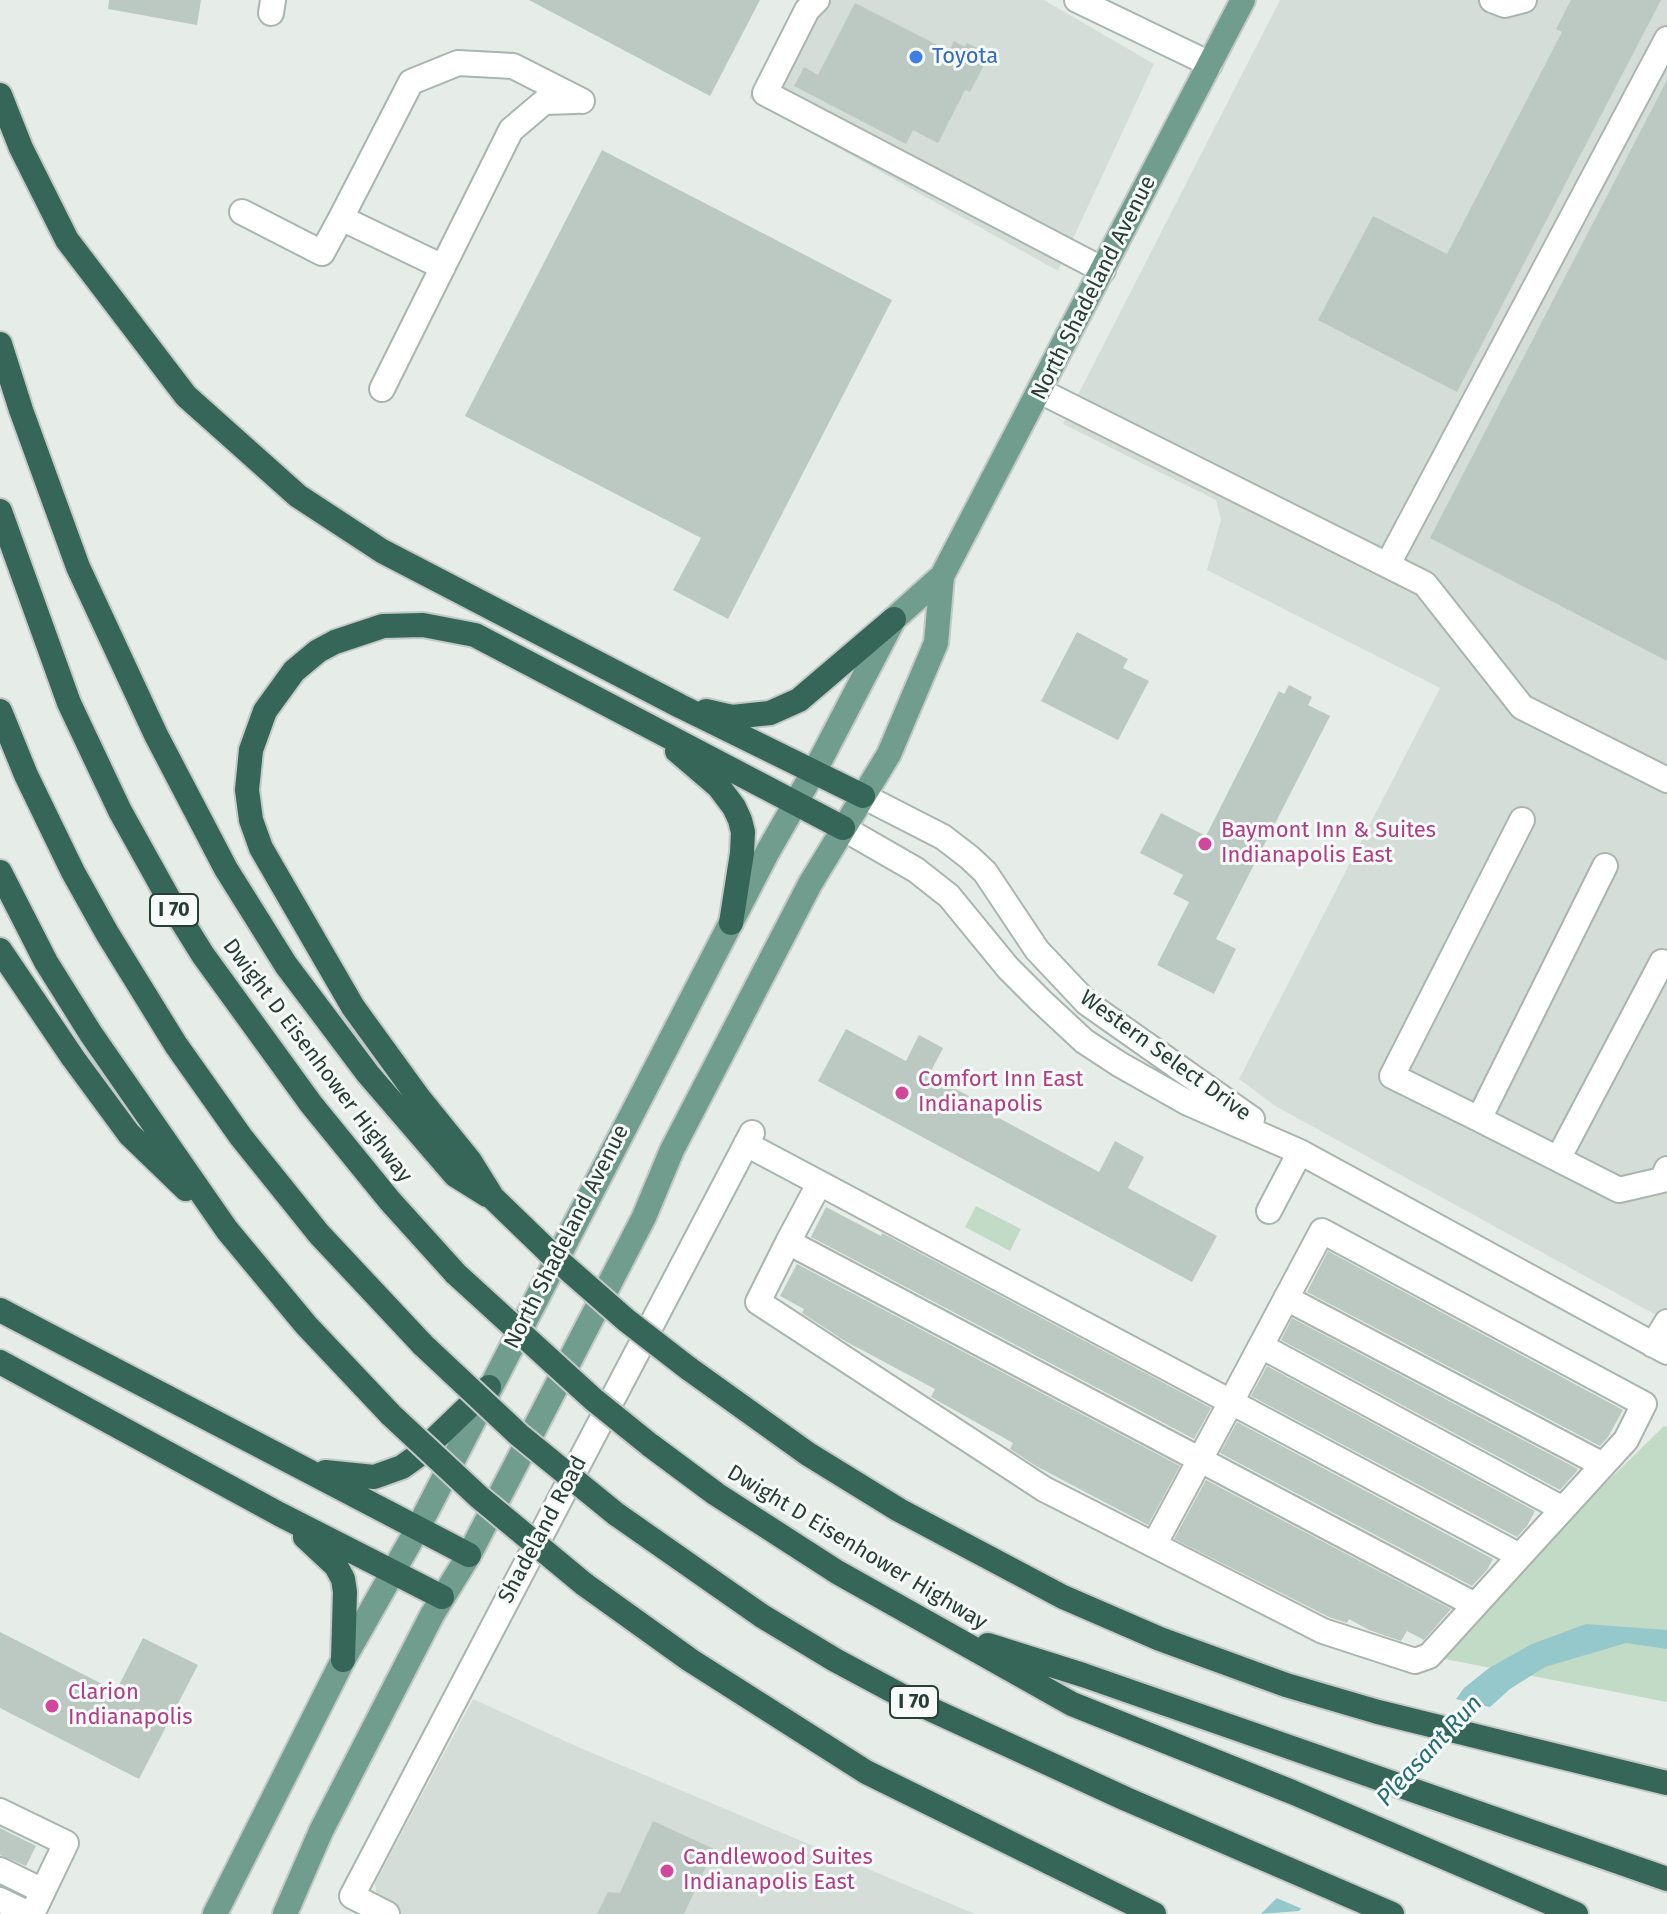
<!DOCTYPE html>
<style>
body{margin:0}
canvas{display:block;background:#e6ede9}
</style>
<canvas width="1667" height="1914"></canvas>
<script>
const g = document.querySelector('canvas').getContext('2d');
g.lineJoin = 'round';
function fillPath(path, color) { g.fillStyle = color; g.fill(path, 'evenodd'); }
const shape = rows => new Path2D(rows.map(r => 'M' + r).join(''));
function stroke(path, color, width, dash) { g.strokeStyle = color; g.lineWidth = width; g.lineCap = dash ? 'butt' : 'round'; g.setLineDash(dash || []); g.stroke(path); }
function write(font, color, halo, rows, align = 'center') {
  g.font = font + ' "Fira Sans",sans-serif'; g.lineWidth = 6; g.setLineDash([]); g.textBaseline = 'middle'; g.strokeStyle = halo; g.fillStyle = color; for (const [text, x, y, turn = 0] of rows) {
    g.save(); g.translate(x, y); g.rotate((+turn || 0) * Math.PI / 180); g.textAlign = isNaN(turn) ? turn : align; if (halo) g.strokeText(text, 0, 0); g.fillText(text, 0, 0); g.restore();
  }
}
fillPath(shape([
 [801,0,1044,0,1154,64,1058,271,749,98],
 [1280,0,1667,0,1667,1321,1277,1107,1239,1079,1440,688,1207,570,1221,520,1216,500,1063,424],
 [473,1699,578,1747,975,1914,379,1914,375,1883]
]), '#d4ddd8');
fillPath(shape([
 [976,1206,1021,1229,1010,1251,965,1227],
 [1664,1426,1667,1427,1667,1702,1429,1656]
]), '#c2dbc6');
fillPath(shape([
 [1586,1624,1667,1630,1667,1649,1626,1643,1545,1667,1510,1689,1437,1755,1299,1911,1261,1914,1411,1761,1464,1688,1489,1668,1532,1644]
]), '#95c8cb');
fillPath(shape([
 [1451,1698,1494,1708,1446,1753,1416,1745],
 [1408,1759,1433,1768,1305,1910,1274,1897]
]), '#e6ede9');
fillPath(shape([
 [109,0,201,0,197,25,108,9],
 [529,0,760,0,710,96],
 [1571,0,1661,0,1457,392,1318,320,1373,216,1447,254,1562,32,1556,29],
 [855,3,949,51,954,41,965,47,967,43,977,48,983,67,970,92,965,90,938,143,913,130,906,144,794,86,804,67,818,75],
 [1667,80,1667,661,1430,538],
 [602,150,892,300,728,619,673,590,701,538,465,416],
 [1077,632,1128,659,1123,668,1149,681,1118,740,1041,701],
 [1289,685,1312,697,1308,705,1330,716,1216,939,1236,949,1214,994,1157,965,1189,902,1173,894,1183,875,1140,853,1161,813,1206,836,1279,691,1284,694],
 [846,1029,906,1061,919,1035,943,1048,929,1075,986,1105,984,1110,1099,1172,1115,1141,1144,1157,1128,1188,1217,1236,1192,1282,818,1081],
 [826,1207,881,1236,882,1233,1211,1408,1194,1439,811,1237],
 [1328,1251,1623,1410,1608,1437,1600,1446,1307,1292],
 [797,1264,1180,1466,1148,1525,1036,1466,1010,1449,1013,1443,931,1397,935,1389,845,1341,802,1313,804,1309,780,1296],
 [1292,1318,1578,1469,1576,1472,1560,1490,1281,1340],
 [1267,1366,1535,1511,1527,1526,1517,1537,1251,1396],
 [1237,1422,1493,1559,1487,1570,1472,1586,1220,1453],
 [1206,1480,1451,1609,1424,1640,1407,1631,1401,1641,1369,1630,1349,1619,1347,1623,1329,1617,1174,1539],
 [0,1632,116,1691,143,1638,198,1665,139,1779,0,1708],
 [653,1821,714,1849,684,1914,597,1914,608,1892,620,1893],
 [0,1828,36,1846,26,1866,0,1855]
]), '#bcc8c2');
const minor = shape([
 [817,0,807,10,765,93,1103,270],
 [1077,0,1210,64],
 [1492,0,1505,5,1524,0],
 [271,13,273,0],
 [242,212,322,253,341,218],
 [443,267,341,218,411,82,458,63,513,66,582,101],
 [382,389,511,130,544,102,576,101],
 [1040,391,1425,584,1522,707,1667,780],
 [1388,564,1667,39],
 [863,796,943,837,969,857,985,872,1037,950,1087,1003,1252,1119],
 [1522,820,1392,1076,1479,1119,1605,866],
 [843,828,916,870,949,896,1008,968,1041,1001,1084,1041,1119,1064,1188,1103,1300,1152,1667,1352],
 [1479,1119,1558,1159,1662,962],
 [746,1144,1231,1402,1520,1556,1626,1440,1644,1404,1322,1231,1231,1402,1154,1545,1323,1631,1415,1661,1429,1656,1520,1556],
 [1558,1159,1619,1190,1662,1180,1667,1169],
 [819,1184,788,1242,1475,1605],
 [1269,1211,1300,1152],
 [788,1242,758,1302,1044,1489,1154,1545],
 [1286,1298,1603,1465],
 [1653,1345,1667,1322],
 [1261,1346,1563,1509],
 [0,1811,66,1843,32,1914],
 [0,1870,43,1891],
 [0,1900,29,1914],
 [387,1914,352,1896,752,1133]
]);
const major = shape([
 [215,1914,343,1660,418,1528,767,853,822,757,894,619,942,576,1243,0],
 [285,1914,321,1831,432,1615,469,1555,644,1217,672,1150,810,884,889,754,936,643,942,576]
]);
const highway = shape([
 [0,95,21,148,67,240,186,396,298,496,382,551,680,706,863,796],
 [0,344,21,410,78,567,156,735,226,869,286,965,368,1074,455,1175,487,1195],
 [0,511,69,703,120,811,175,910,203,955,311,1104,390,1201,456,1274],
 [0,711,26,775,73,872,107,933,176,1045,241,1137,319,1234,423,1345],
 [706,711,732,717,770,713,799,700,894,619],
 [677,751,719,787,734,807,740,820,743,832,742,853,731,923],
 [0,872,46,962,91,1034,227,1230,306,1325,391,1415],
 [0,950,73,1058,129,1134,186,1189],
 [493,1198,470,1161,419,1098,353,1007,261,848,251,820,247,790,251,750,265,711,294,671,318,651,335,642,383,626,423,625,475,635,843,828],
 [0,1310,469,1555],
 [0,1362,279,1514,442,1597],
 [688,1368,808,1454,899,1510,1063,1597,1160,1639,1286,1685,1378,1712,1667,1783],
 [650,1445,716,1494,837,1572,1072,1704,1292,1792,1576,1914],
 [325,1472,374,1477,402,1467,416,1457,489,1387],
 [616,1514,762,1616,835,1660,906,1698,1126,1799,1392,1914],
 [305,1537,336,1566,343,1579,345,1592,343,1660],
 [584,1584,690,1660,866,1772,1154,1914],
 [988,1645,1083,1675,1667,1879]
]);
stroke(minor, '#a9b5af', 28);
stroke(major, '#c3c9c6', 28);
stroke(highway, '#c3c9c6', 28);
stroke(minor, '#fff', 24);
stroke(major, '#709d8d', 24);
stroke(highway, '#366658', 24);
const highwayBridge = shape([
 [493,1198,553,1256,626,1320,688,1368],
 [456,1274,593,1399,650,1445],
 [423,1345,519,1435,616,1514],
 [391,1415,479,1497,584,1584]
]);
stroke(highwayBridge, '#c3c9c6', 28, []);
stroke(highwayBridge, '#366658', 24);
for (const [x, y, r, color] of [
 [916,57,8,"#3f7fe0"],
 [1205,844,8,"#d1479c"],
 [902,1093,8,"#d1479c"],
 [52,1706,8,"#d1479c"],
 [667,1871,8,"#d1479c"]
]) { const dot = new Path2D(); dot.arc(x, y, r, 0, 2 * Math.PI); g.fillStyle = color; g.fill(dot); stroke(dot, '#f6faf8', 3); }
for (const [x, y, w] of [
 [174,910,48],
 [914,1702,48]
]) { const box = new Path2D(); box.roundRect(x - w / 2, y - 16, w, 32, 6); g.fillStyle = '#f6faf8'; g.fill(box); stroke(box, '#273d35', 2); }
write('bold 20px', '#273d35', null, [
 ["I 70",174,910],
 ["I 70",914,1702]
]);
write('22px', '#366cbe', '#f6faf8', [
 ["Toyota",932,57]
], 'left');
write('22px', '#273d35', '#f6faf8', [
 ["North Shadeland Avenue",1094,288,-63],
 ["Western Select Drive",1165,1056,36],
 ["Dwight D Eisenhower Highway",317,1061,53],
 ["North Shadeland Avenue",567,1237,-63],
 ["Shadeland Road",543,1530,-62],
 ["Dwight D Eisenhower Highway",857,1548,31]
]);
write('22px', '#b23c85', '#f6faf8', [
 ["Baymont Inn & Suites",1221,831],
 ["Indianapolis East",1221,856],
 ["Comfort Inn East",918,1080],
 ["Indianapolis",918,1105],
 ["Clarion",68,1693],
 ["Indianapolis",68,1718],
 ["Candlewood Suites",683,1858],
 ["Indianapolis East",683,1883]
], 'left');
write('italic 24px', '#276e73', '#f6faf8', [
 ["Pleasant Run",1430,1751,-47]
]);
</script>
